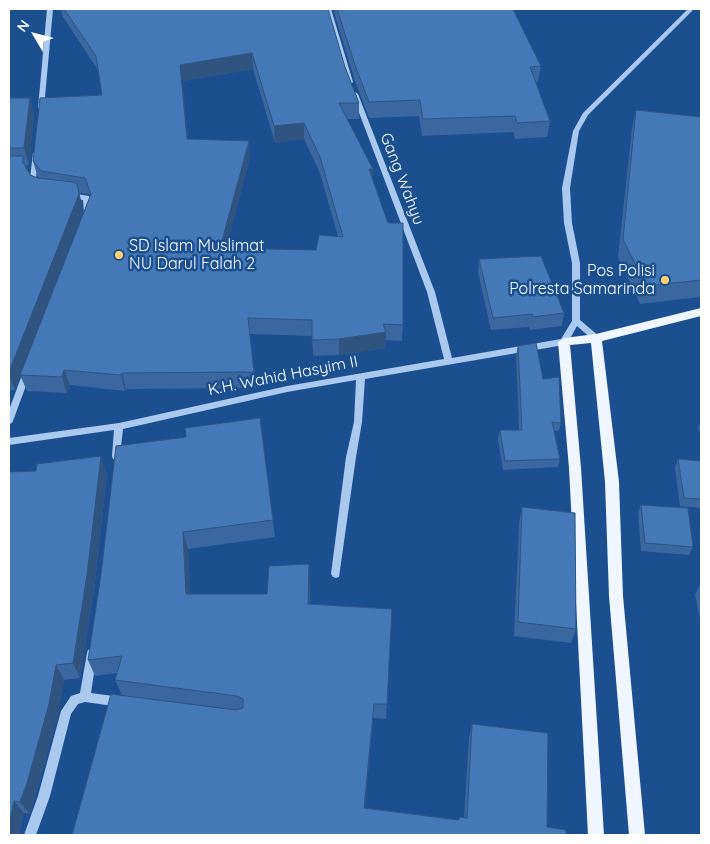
<!DOCTYPE html>
<style>
body{margin:0}
#map{position:relative;width:710px;height:844px;overflow:hidden;background:#1b4f8f;font-family:Quicksand,sans-serif}
canvas{display:block}
.frame{position:absolute;inset:0;border:10px solid #fff;pointer-events:none}
.north{position:absolute;left:10px;top:10px;width:50px;height:50px;-webkit-text-stroke:4px #1b4f8f;paint-order:stroke;rotate:307deg;font-size:14px;font-weight:700;line-height:20px;text-align:center;color:#fff}
.north::after{content:'';display:block;margin:auto;width:18px;height:22px;background:#fff;clip-path:polygon(50% 0,100% 100%,50% 72%,0 100%)}
</style>
<div id="map">
<canvas width="710" height="844"></canvas>
<div class="frame"></div>
<div class="north">N</div>
</div>
<script>
const g = document.querySelector('canvas').getContext('2d');
g.lineJoin = 'round';
const shape = rows => new Path2D(rows.map(r => 'M' + r).join(''));
function fillPath(path, color) { g.fillStyle = color; g.fill(path, 'evenodd'); }
function stroke(path, color, width, dash) { g.strokeStyle = color; g.lineWidth = width; g.lineCap = dash ? 'butt' : 'round'; g.setLineDash(dash || []); g.stroke(path); }
function write(font, color, halo, rows, align = 'center') {
  g.font = font + ' Quicksand,sans-serif'; g.lineWidth = 5; g.setLineDash([]); g.textBaseline = 'middle'; g.strokeStyle = halo; g.fillStyle = color; for (const [text, x, y, turn = 0] of rows) {
    g.save(); g.translate(x, y); g.rotate((+turn || 0) * Math.PI / 180); g.textAlign = isNaN(turn) ? turn : align; if (halo) g.strokeText(text, 0, 0); g.fillText(text, 0, 0); g.restore();
  }
}
fillPath(shape([
 [47,9,53,9,44,108,41,110,38,108,47,9],
 [325,9,331,9,353,82,352,83,347,82,325,9],
 [688,9,694,9,588,115,579,131,570,188,572,223,580,263,580,320,599,336,600,338,599,340,593,340,577,326,567,344,564,345,365,379,362,422,356,457,339,577,336,578,333,577,331,574,346,457,354,422,356,380,287,392,123,429,120,456,119,459,116,460,113,459,112,456,114,430,9,445,9,438,119,423,287,386,444,359,427,292,352,94,355,92,358,94,435,292,452,358,561,339,572,321,572,263,564,223,562,188,573,131,583,113,688,9],
 [36,151,39,153,36,178,41,187,37,189,35,189,30,178,33,153,36,151],
 [65,192,89,196,92,213,91,215,88,215,84,213,83,200,65,196,65,192],
 [27,369,31,372,13,421,12,423,9,424,9,410,23,372,27,369],
 [92,648,96,650,97,653,91,693,121,697,125,698,126,702,125,706,121,707,85,702,78,704,71,714,50,796,36,835,24,835,38,796,61,711,71,696,80,693,87,653,88,650,92,648]
]), '#a9c9ee');
fillPath(shape([
 [701,308,701,316,602,341,619,482,623,596,645,835,629,835,609,596,605,482,591,343,570,345,581,468,604,835,588,835,569,468,558,342,564,338,596,334,701,308]
]), '#f0f6ff');
fillPath(shape([
 [61,9,345,67,359,103,359,119,347,119,373,180,403,325,402,341,386,340,386,348,339,355,313,356,312,336,250,334,256,388,126,389,125,391,70,385,67,393,27,391,20,375,15,390,9,390,9,98,30,98,34,114,29,165,26,165,30,175,38,178,33,161,102,95,98,70,63,17],
 [253,69,275,143,304,139,320,173,338,237,316,250,226,248,250,157,249,141,188,139,182,81],
 [79,193,90,194,90,196,28,354,83,211],
 [333,9,476,9,541,66,538,82,536,82,550,121,547,137,515,139,513,132,422,136,419,116,369,118,355,81],
 [636,110,701,117,701,297,640,304,618,257,632,128],
 [479,259,564,313,562,326,530,330,529,327,491,330,478,272],
 [518,346,543,379,561,423,559,431,554,431,560,459,558,467,503,470,498,439,500,430,519,430,516,355],
 [260,418,275,537,188,549,190,594,267,594,310,580,310,604,392,609,386,719,373,718,365,808,459,820,459,817,464,818,469,738,472,724,547,827,72,835,122,695,115,680,117,673,95,676,88,660,186,437],
 [701,420,701,435,698,428],
 [678,459,701,461,701,508,680,506,675,468],
 [9,472,107,473,94,591,80,678,64,680,57,718,36,795,30,814,24,813,19,835,9,835],
 [641,505,693,547,689,555,641,551,638,513],
 [522,507,576,629,571,643,514,636,519,523],
 [701,583,701,625,695,594]
]), '#3a679d');
fillPath(shape([
 [252,53,253,69,182,81,190,156,187,139,180,65],
 [30,98,34,114,29,165,24,148],
 [304,123,304,139,275,143,274,126],
 [249,141,250,157,222,264,220,248],
 [369,169,373,169,373,185],
 [77,184,81,200,83,211,15,390,9,376,9,372],
 [386,332,386,348,339,355,339,339],
 [64,370,70,385,67,393,62,377],
 [122,373,126,389,125,391,121,375],
 [101,456,107,473,94,591,80,678,73,663],
 [183,532,188,549,191,611,186,594],
 [309,564,310,580,309,620,308,604],
 [56,665,64,680,57,718,36,795,30,814,20,802],
 [374,704,373,718,364,820,364,808],
 [14,801,24,813,19,835,9,835,9,824]
]), '#305480');
const building = shape([
 [64,9,328,9,345,67,359,103,339,103,373,169,369,169,388,223,403,223,403,325,383,324,386,332,339,339,312,340,312,320,248,318,254,372,122,373,121,375,64,370,62,377,20,375,91,194,85,178,41,171,33,161,40,98,102,95,96,56,64,9],
 [252,53,274,126,304,123,320,157,343,237,319,235,316,250,220,248,249,141,187,139,180,65,252,53],
 [337,9,513,9,541,66,530,67,550,121,517,123,515,116,423,119,420,100,369,102,355,65,337,9],
 [9,98,30,98,24,148,9,148,9,98],
 [636,110,701,117,701,280,646,286,623,239,636,110],
 [9,156,23,156,23,162,30,175,38,178,73,182,77,184,79,194,9,372,9,156],
 [541,256,564,313,533,317,532,314,493,318,479,259,541,256],
 [536,343,543,379,559,377,561,423,552,422,560,459,505,461,500,430,522,430,518,346,536,343],
 [260,418,273,520,183,532,186,594,267,594,269,566,309,564,308,604,392,609,387,704,374,704,364,808,459,820,459,817,467,818,472,724,548,733,547,827,566,830,566,835,72,835,111,694,236,710,243,708,243,699,237,696,115,680,122,656,88,660,101,574,116,446,186,437,185,428,260,418],
 [101,456,87,575,73,663,56,665,49,704,27,783,20,802,14,801,9,824,9,472,36,471,37,464,101,456],
 [678,459,701,461,701,499,684,498,678,459],
 [641,505,688,508,693,547,645,543,641,505],
 [522,507,575,513,576,629,518,622,522,507]
]);
fillPath(building, '#4478b7');
stroke(building, '#305480', 1);
for (const [x, y, r, color] of [
 [119,255,5,"#ffd166"],
 [665,280,5,"#ffd166"]
]) { const dot = new Path2D(); dot.arc(x, y, r, 0, 2 * Math.PI); g.fillStyle = color; g.fill(dot); stroke(dot, '#1b4f8f', 2); }
write('16px', '#fff', '#1b4f8f', [
 ["Gang Wahyu",402,179,69],
 ["K.H. Wahid Hasyim II",283,376,-11]
]);
write('16px', '#fff', '#1b4f8f', [
 ["SD Islam Muslimat",129,246],
 ["NU Darul Falah 2",129,264],
 ["Pos Polisi",655,271,"right"],
 ["Polresta Samarinda",655,289,"right"]
], 'left');
</script>
